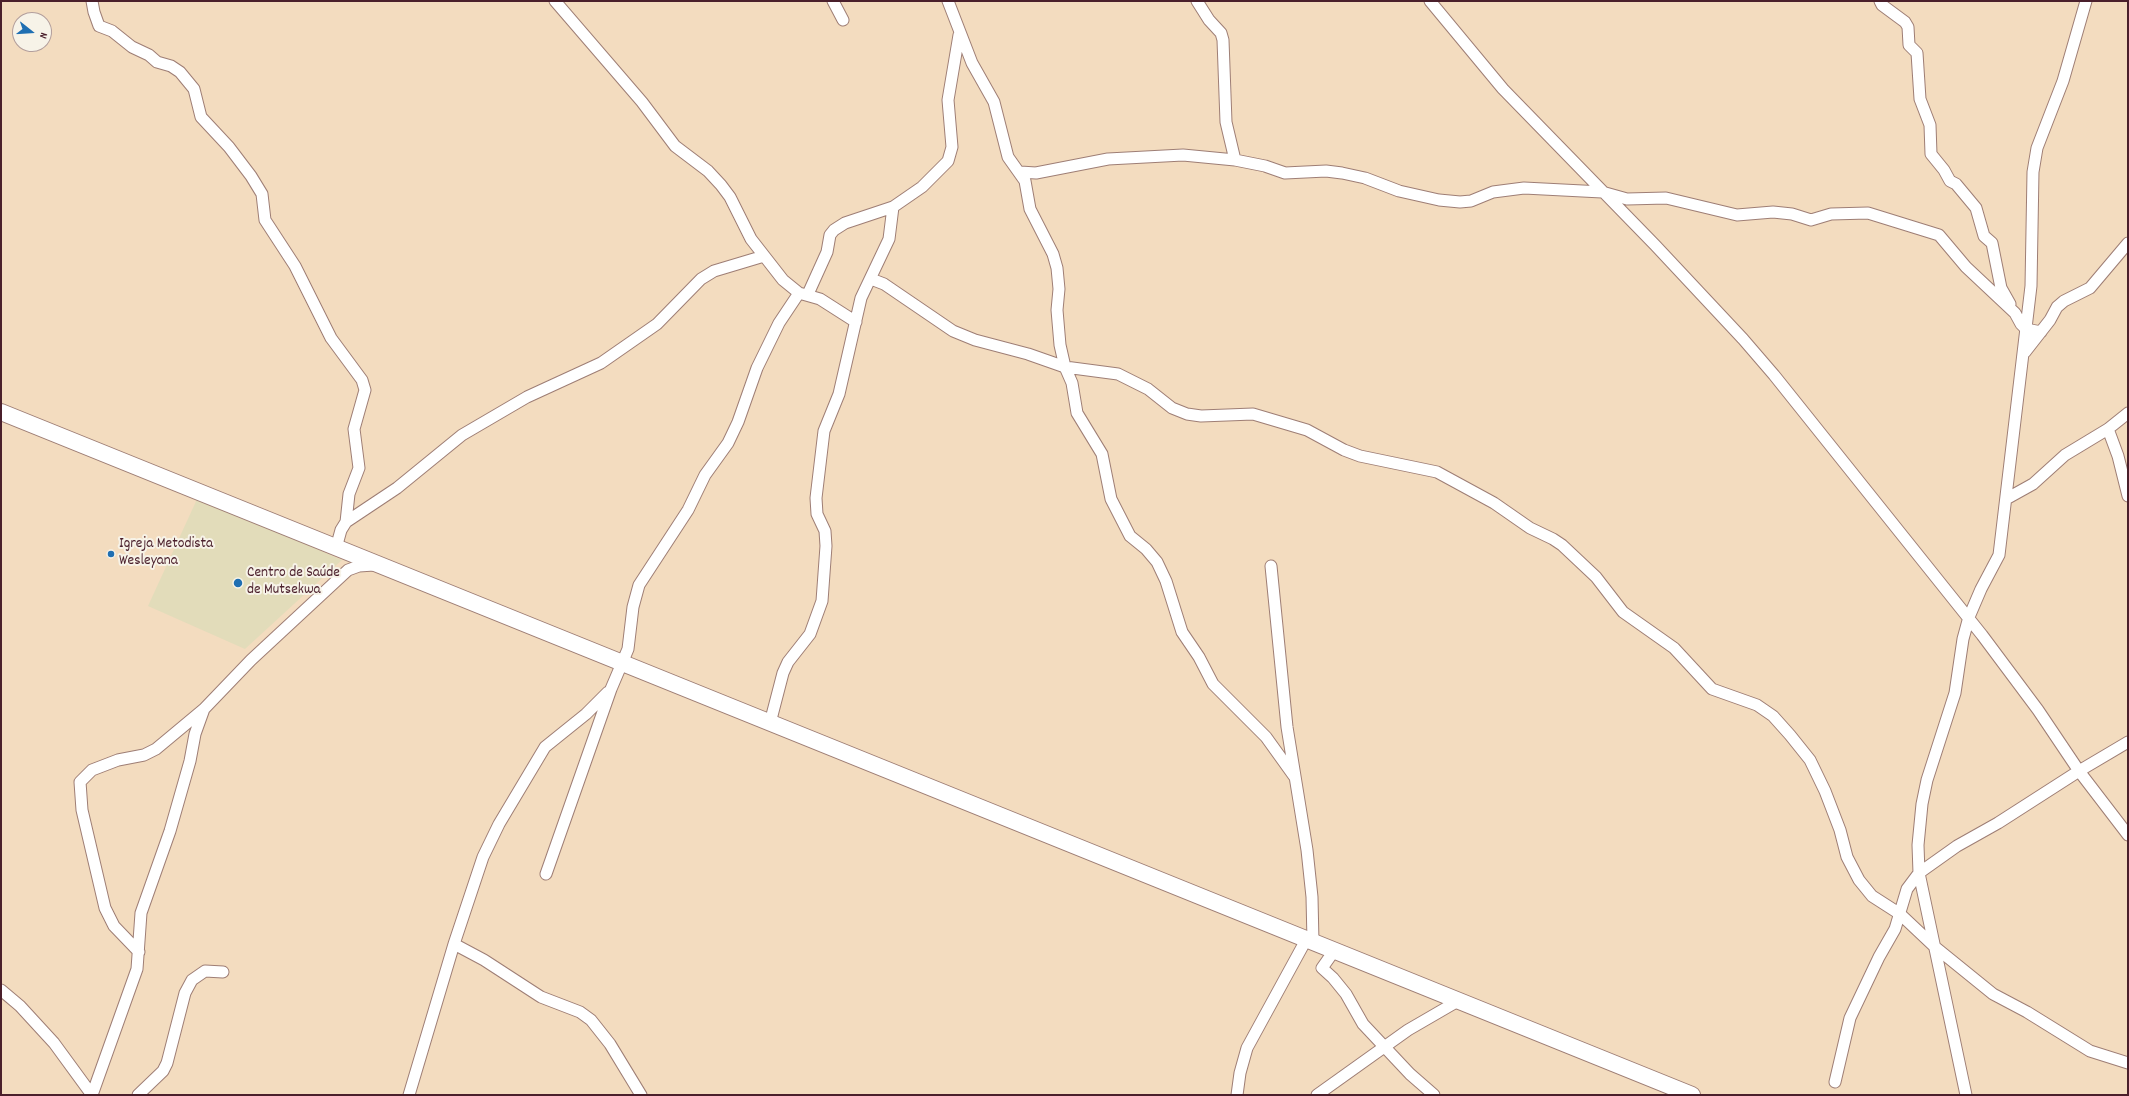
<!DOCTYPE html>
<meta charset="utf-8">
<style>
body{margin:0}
#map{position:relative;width:2129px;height:1096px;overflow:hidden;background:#f3dcbf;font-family:Dekko,sans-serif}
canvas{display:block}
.frame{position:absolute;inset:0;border:2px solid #4a1f2b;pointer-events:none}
.north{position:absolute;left:12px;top:12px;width:40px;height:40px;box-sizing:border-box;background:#f7f3e8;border:1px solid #b29e9c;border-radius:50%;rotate:107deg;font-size:11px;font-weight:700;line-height:16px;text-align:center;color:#4a1f2b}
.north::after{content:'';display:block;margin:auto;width:14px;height:18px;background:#1f6fb2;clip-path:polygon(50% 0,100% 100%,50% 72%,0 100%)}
</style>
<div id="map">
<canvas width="2129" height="1096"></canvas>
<div class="frame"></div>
<div class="north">N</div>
</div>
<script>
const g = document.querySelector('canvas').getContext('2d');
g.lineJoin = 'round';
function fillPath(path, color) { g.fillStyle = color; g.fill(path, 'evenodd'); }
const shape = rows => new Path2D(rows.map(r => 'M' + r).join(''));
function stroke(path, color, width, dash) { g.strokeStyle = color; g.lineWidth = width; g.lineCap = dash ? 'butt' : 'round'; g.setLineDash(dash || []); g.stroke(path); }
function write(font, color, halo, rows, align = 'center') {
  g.font = font + ' Dekko,sans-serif'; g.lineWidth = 4; g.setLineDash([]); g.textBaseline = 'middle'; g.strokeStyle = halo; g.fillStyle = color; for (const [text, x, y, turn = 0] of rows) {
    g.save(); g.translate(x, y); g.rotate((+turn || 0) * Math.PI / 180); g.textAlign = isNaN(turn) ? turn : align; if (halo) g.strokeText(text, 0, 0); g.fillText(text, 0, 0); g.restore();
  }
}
fillPath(shape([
 [198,497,342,560,245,649,148,606]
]), '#e2dcba');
const street = shape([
 [92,1,94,12,99,26,112,31,132,47,149,55,157,62,171,66,180,72,194,89,201,117,229,147,251,176,262,194,265,220,295,266,331,338,362,380,365,390,354,429,359,468,349,494,346,522],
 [555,1,642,102,675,146,708,171,721,185,730,197,751,239,783,280,799,293,820,299,856,322],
 [833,1,843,20],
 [948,1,972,63,994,102,1008,157,1025,181,1030,209,1053,254,1057,268,1059,289,1057,310,1060,345,1065,367,1072,383,1077,413,1102,454,1111,499,1130,536,1146,549,1157,562,1166,581,1182,632,1199,657,1213,684,1266,737,1294,776],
 [1197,1,1209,20,1221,33,1223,40,1226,122,1235,160],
 [1430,1,1503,89,1655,245,1743,339,1774,375,1982,635,2038,710,2079,771,2128,835],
 [1880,1,1882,5,1905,22,1908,27,1909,45,1917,53,1920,99,1930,125,1931,154,1944,170,1950,181,1956,184,1976,208,1984,236,1992,243,2001,288,2010,304],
 [1020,172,1036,173,1108,159,1183,155,1235,160,1265,166,1285,173,1326,171,1342,173,1365,178,1399,191,1439,200,1460,202,1471,201,1493,192,1524,188,1602,192,1627,199,1666,198,1737,215,1773,212,1792,214,1811,220,1831,214,1868,213,1939,235,1966,267,2015,313,2021,324,2026,329,2041,332],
 [871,279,884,284,953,331,975,340,1028,354,1065,367,1118,374,1148,389,1172,408,1187,414,1201,416,1253,414,1307,430,1344,450,1360,456,1437,472,1494,503,1530,528,1553,539,1562,545,1596,577,1623,612,1674,648,1712,689,1757,705,1773,716,1790,735,1810,760,1825,791,1840,830,1847,857,1859,880,1872,896,1900,914,1935,947,1993,994,2027,1012,2090,1051,2128,1063],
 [808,294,827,252,830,235,834,230,845,223,893,207,922,187,948,161,952,147,948,100,959,35],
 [2025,352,2050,320,2057,307,2064,301,2090,288,2128,243],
 [2108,429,2118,456,2128,496],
 [2006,499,2033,484,2065,455,2108,429,2128,413],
 [336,548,341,530,346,522,397,488,462,435,527,397,601,363,657,324,701,279,714,271,764,256],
 [1271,566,1287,727,1307,850,1312,897,1313,942],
 [770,723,783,673,788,662,810,634,822,601,826,546,825,531,817,514,816,498,824,431,839,394,861,298,889,239,893,207],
 [546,874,611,689,628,649,633,607,639,585,688,510,705,475,728,443,738,422,757,368,779,323,799,293],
 [454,944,484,960,541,997,580,1012,591,1020,610,1044,641,1095],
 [1334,951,1322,968,1333,978,1346,994,1363,1024,1410,1074,1434,1095],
 [139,952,114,926,105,908,82,810,80,782,92,770,118,760,144,755,156,749,204,709],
 [1,990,20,1006,54,1043,92,1095],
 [1835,1082,1850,1018,1879,957,1895,929,1907,889,1919,873,1957,846,1998,823,2079,771,2128,742],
 [92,1095,137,969,141,913,170,831,190,761,195,734,204,709,251,660,348,570,359,566,374,565],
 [138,1095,163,1071,167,1063,185,993,192,980,205,971,223,972],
 [409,1095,454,944,483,857,499,824,545,747,586,714,608,692],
 [1237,1095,1240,1073,1247,1048,1306,940],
 [1317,1095,1408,1030,1458,1001],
 [1966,1095,1919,873,1918,845,1922,804,1927,780,1955,693,1963,639,1969,617,1981,589,1999,555,2031,286,2033,172,2037,148,2063,81,2086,1]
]);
const secondary = shape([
 [1,412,1692,1095]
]);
stroke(street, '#9e7e75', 13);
stroke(secondary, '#9e7e75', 18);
stroke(street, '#fff', 11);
stroke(secondary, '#fff', 16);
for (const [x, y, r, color] of [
 [111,554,4,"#1f6fb2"],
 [238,583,5,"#1f6fb2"]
]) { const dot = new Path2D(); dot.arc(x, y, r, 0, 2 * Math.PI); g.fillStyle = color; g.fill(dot); stroke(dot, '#f7f3e8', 1.5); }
write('15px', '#4a1f2b', '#f7f3e8', [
 ["Igreja Metodista",119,545],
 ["Wesleyana",119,562],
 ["Centro de Saúde",247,574],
 ["de Mutsekwa",247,591]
], 'left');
</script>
